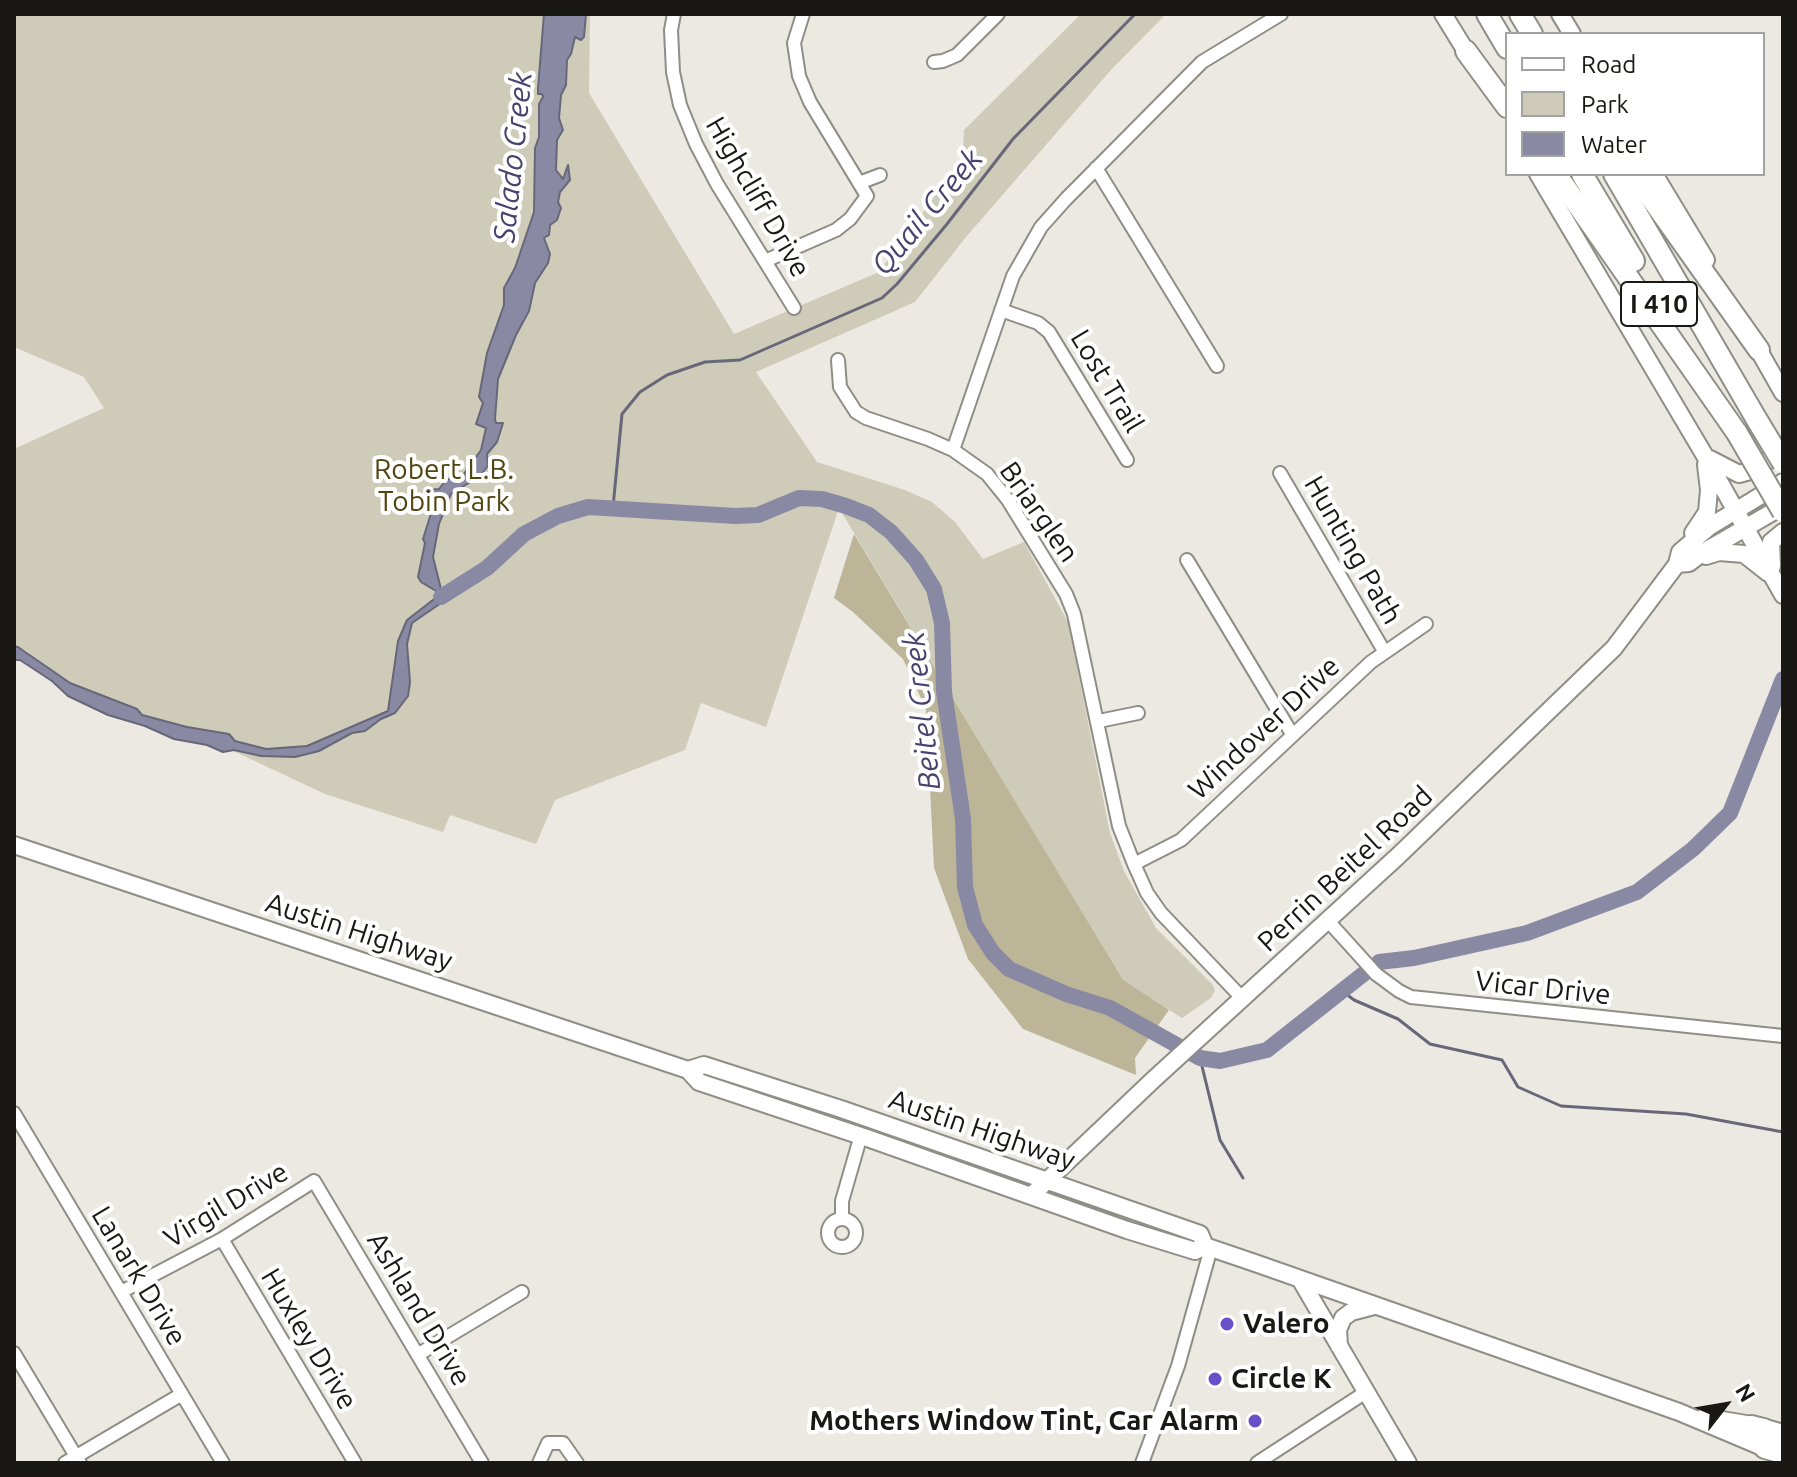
<!DOCTYPE html>
<style>
body{margin:0}
#map{position:relative;width:1797px;height:1477px;overflow:hidden;background:#ebe9e1;font-family:Ubuntu,sans-serif}
canvas{display:block}
.frame{position:absolute;inset:0;border:16px solid #191815;pointer-events:none}
.legend{position:absolute;left:1505px;top:32px;width:260px;height:144px;box-sizing:border-box;background:#fff;border:2px solid #a3a3a1;margin:0;padding:10px 14px;list-style:none;font-size:24px;color:#191815}
.legend li{display:flex;align-items:center;gap:16px;height:40px}
.legend b{width:40px;border:2px solid #a3a3a1}
.north{position:absolute;left:1685px;top:1365px;width:80px;height:80px;-webkit-text-stroke:6px #fff;paint-order:stroke;rotate:59deg;font-size:22px;font-weight:700;line-height:32px;text-align:center;color:#191815}
.north::after{content:'';display:block;margin:auto;width:28px;height:36px;background:#191815;clip-path:polygon(50% 0,100% 100%,50% 72%,0 100%)}
</style>
<div id="map">
<canvas width="1797" height="1477"></canvas>
<div class="frame"></div>
<ul class="legend">
<li><b style="height:10px;background:#fff"></b>Road</li>
<li><b style="height:22px;background:#cfcbb9"></b>Park</li>
<li><b style="height:22px;background:#8a89a4"></b>Water</li>
</ul>
<div class="north">N</div>
</div>
<script>
const g = document.querySelector('canvas').getContext('2d');
g.lineJoin = 'round';
function fillPath(path, color) { g.fillStyle = color; g.fill(path, 'evenodd'); }
const shape = rows => new Path2D(rows.map(r => 'M' + r).join(''));
function stroke(path, color, width, dash) { g.strokeStyle = color; g.lineWidth = width; g.lineCap = dash ? 'butt' : 'round'; g.setLineDash(dash || []); g.stroke(path); }
function write(font, color, halo, rows, align = 'center') {
  g.font = font + ' Ubuntu,sans-serif'; g.lineWidth = 8; g.setLineDash([]); g.textBaseline = 'middle'; g.strokeStyle = halo; g.fillStyle = color; for (const [text, x, y, turn = 0] of rows) {
    g.save(); g.translate(x, y); g.rotate((+turn || 0) * Math.PI / 180); g.textAlign = isNaN(turn) ? turn : align; if (halo) g.strokeText(text, 0, 0); g.fillText(text, 0, 0); g.restore();
  }
}
fillPath(shape([
 [14,14,590,14,589,93,734,334,879,272,963,158,964,130,1081,14,1166,14,1111,70,966,237,915,302,756,372,817,462,905,490,932,502,955,522,983,559,1024,542,1068,622,1110,833,1124,871,1156,928,1212,984,1215,990,1211,998,1182,1018,1123,981,839,508,766,727,701,703,685,750,555,800,536,844,450,815,443,832,325,794,208,739,142,715,137,709,70,683,25,650,14,646,14,449,104,408,84,377,14,347]
]), '#cfcbb9');
fillPath(shape([
 [854,534,1123,980,1169,1010,1135,1058,1136,1075,1023,1029,968,959,934,868,926,709,903,659,853,612,834,598]
]), '#bcb598');
const water = shape([
 [544,14,586,14,584,37,581,40,575,37,571,54,567,60,566,85,561,95,559,118,563,130,557,140,556,170,563,179,568,165,570,180,560,192,558,202,561,208,557,220,550,225,549,235,544,238,550,254,548,263,535,283,529,311,516,335,498,379,495,419,496,423,503,423,497,442,487,454,488,466,480,476,451,494,439,524,433,557,444,601,412,623,407,644,410,682,408,696,395,713,381,719,365,731,352,733,319,751,295,757,261,756,234,750,223,752,207,745,174,739,145,726,108,715,68,696,52,681,20,660,14,660,14,646,18,647,70,683,137,709,142,715,187,727,229,734,235,741,266,749,307,746,388,711,398,641,407,620,438,596,436,591,421,582,418,577,425,543,423,539,433,507,426,490,439,489,446,480,463,475,481,450,486,428,476,424,483,403,479,397,487,353,504,305,504,288,515,268,534,212,535,148,539,137,539,104,543,97,542,94,538,94,538,88,544,14]
]);
fillPath(water, '#8a89a4');
stroke(water, '#686779', 2);
stroke(shape([
 [613,507,622,414,640,392,667,375,705,362,740,360,882,298,897,284,947,224,1013,139,1135,14],
 [1341,990,1354,1000,1398,1019,1430,1044,1502,1060,1518,1087,1561,1106,1686,1114,1783,1132],
 [1200,1058,1220,1140,1243,1178]
]), '#686779', 3);
stroke(shape([
 [441,597,487,568,524,534,558,516,588,507,735,516,758,515,799,498,822,499,846,506,869,515,891,532,916,560,934,589,942,623,944,692,963,819,965,887,975,925,993,953,1009,969,1066,994,1110,1008,1200,1058,1220,1061,1267,1050,1366,972],
 [1379,962,1414,958,1527,933,1637,892,1693,849,1730,813,1783,679]
]), '#8a89a4', 16);
const minor = shape([
 [674,14,671,30,673,72,680,105,696,144,717,184,794,308],
 [934,62,943,61,957,55,998,14],
 [1096,168,1217,366],
 [859,183,880,175],
 [765,261,836,230,850,219,867,196,810,102,799,76,794,43,803,14],
 [1001,310,1038,323,1049,332,1127,460],
 [838,360,840,387,856,412,866,418,928,439,953,450,987,474,1008,500,1066,594,1074,614,1119,826,1134,864,1147,893,1161,913,1243,999],
 [953,450,1013,276,1041,227,1066,199,1202,62,1281,14],
 [1280,473,1384,651],
 [1187,560,1292,734],
 [1099,721,1138,713],
 [1134,864,1181,840,1371,662,1426,624],
 [1329,922,1376,974,1399,991,1411,997,1783,1036],
 [14,1113,223,1463],
 [842,1219,842,1201,861,1135],
 '828 1233a14 14 0 1 1 28 0a14 14 0 1 1-28 0Z',
 [222,1239,355,1463],
 [121,1292,222,1239,314,1181,482,1463],
 [14,1353,80,1463],
 [419,1354,522,1292],
 [65,1463,182,1394],
 [539,1463,548,1443,563,1443,577,1463],
 [1142,1463,1178,1366,1211,1248],
 [1257,1463,1366,1392]
]);
const major = shape([
 [1443,14,1472,61],
 [1560,14,1572,34],
 [1538,174,1705,456,1783,595],
 [1654,174,1706,260],
 [1754,342,1783,393],
 [1710,459,1739,474,1750,471,1783,452],
 [1693,533,1707,512,1709,490,1706,465],
 [1706,556,1719,552,1744,554,1768,573],
 [1677,564,1689,563,1702,553,1783,506],
 [1772,566,1771,542,1783,532],
 [14,845,688,1070,699,1082,870,1139,1127,1230,1195,1251,1205,1246,1255,1263,1679,1412,1774,1452],
 [688,1070,704,1065,841,1109,1200,1234,1205,1246],
 [1032,1195,1153,1080,1398,856,1614,648,1677,564,1680,552,1709,527,1783,482],
 [1300,1279,1408,1463],
 [1339,1346,1338,1330,1343,1318,1351,1312,1374,1306],
 [1704,1417,1764,1427]
]);
const highway = shape([
 [1487,14,1507,48],
 [1520,14,1532,34],
 [1466,51,1507,107],
 [1556,174,1737,433],
 [1582,174,1634,261],
 [1614,174,1757,420],
 [1634,174,1759,350],
 [1752,1426,1783,1435],
 [1765,1448,1783,1453]
]);
stroke(minor, '#8f8e86', 16);
stroke(major, '#8f8e86', 20);
stroke(highway, '#8f8e86', 24);
stroke(minor, '#fff', 12);
stroke(major, '#fff', 16);
stroke(highway, '#fff', 20);
const highwayBridge = shape([
 [1757,420,1783,463],
 [1737,433,1783,512]
]);
stroke(highwayBridge, '#8f8e86', 24, []);
stroke(highwayBridge, '#fff', 20);
for (const [x, y, r, color] of [
 [1227,1324,8,"#6850c9"],
 [1215,1379,8,"#6850c9"],
 [1255,1421,8,"#6850c9"]
]) { const dot = new Path2D(); dot.arc(x, y, r, 0, 2 * Math.PI); g.fillStyle = color; g.fill(dot); stroke(dot, '#fff', 3); }
for (const [x, y, w] of [
 [1659,304,76]
]) { const box = new Path2D(); box.roundRect(x - w / 2, y - 22, w, 44, 6); g.fillStyle = '#fff'; g.fill(box); stroke(box, '#191815', 2); }
write('bold 26px', '#191815', null, [
 ["I 410",1659,304]
]);
write('28px', '#191815', '#fff', [
 ["Highcliff Drive",758,197,60],
 ["Lost Trail",1107,381,59],
 ["Briarglen",1039,512,55],
 ["Hunting Path",1353,550,60],
 ["Windover Drive",1264,728,-43],
 ["Perrin Beitel Road",1345,869,-43],
 ["Austin Highway",359,932,18],
 ["Vicar Drive",1543,988,6],
 ["Austin Highway",982,1130,19],
 ["Virgil Drive",226,1205,-31],
 ["Lanark Drive",139,1276,59],
 ["Ashland Drive",419,1309,59],
 ["Huxley Drive",309,1339,59]
]);
write('28px', '#514611', '#fff', [
 ["Robert L.B.",444,470],
 ["Tobin Park",444,502]
]);
write('bold 28px', '#191815', '#fff', [
 ["Valero",1243,1324],
 ["Circle K",1231,1379],
 ["Mothers Window Tint, Car Alarm",1239,1421,"right"]
], 'left');
write('italic 30px', '#47436e', '#fff', [
 ["Salado Creek",513,157,-84],
 ["Quail Creek",927,212,-50],
 ["Beitel Creek",922,711,-96]
]);
</script>
